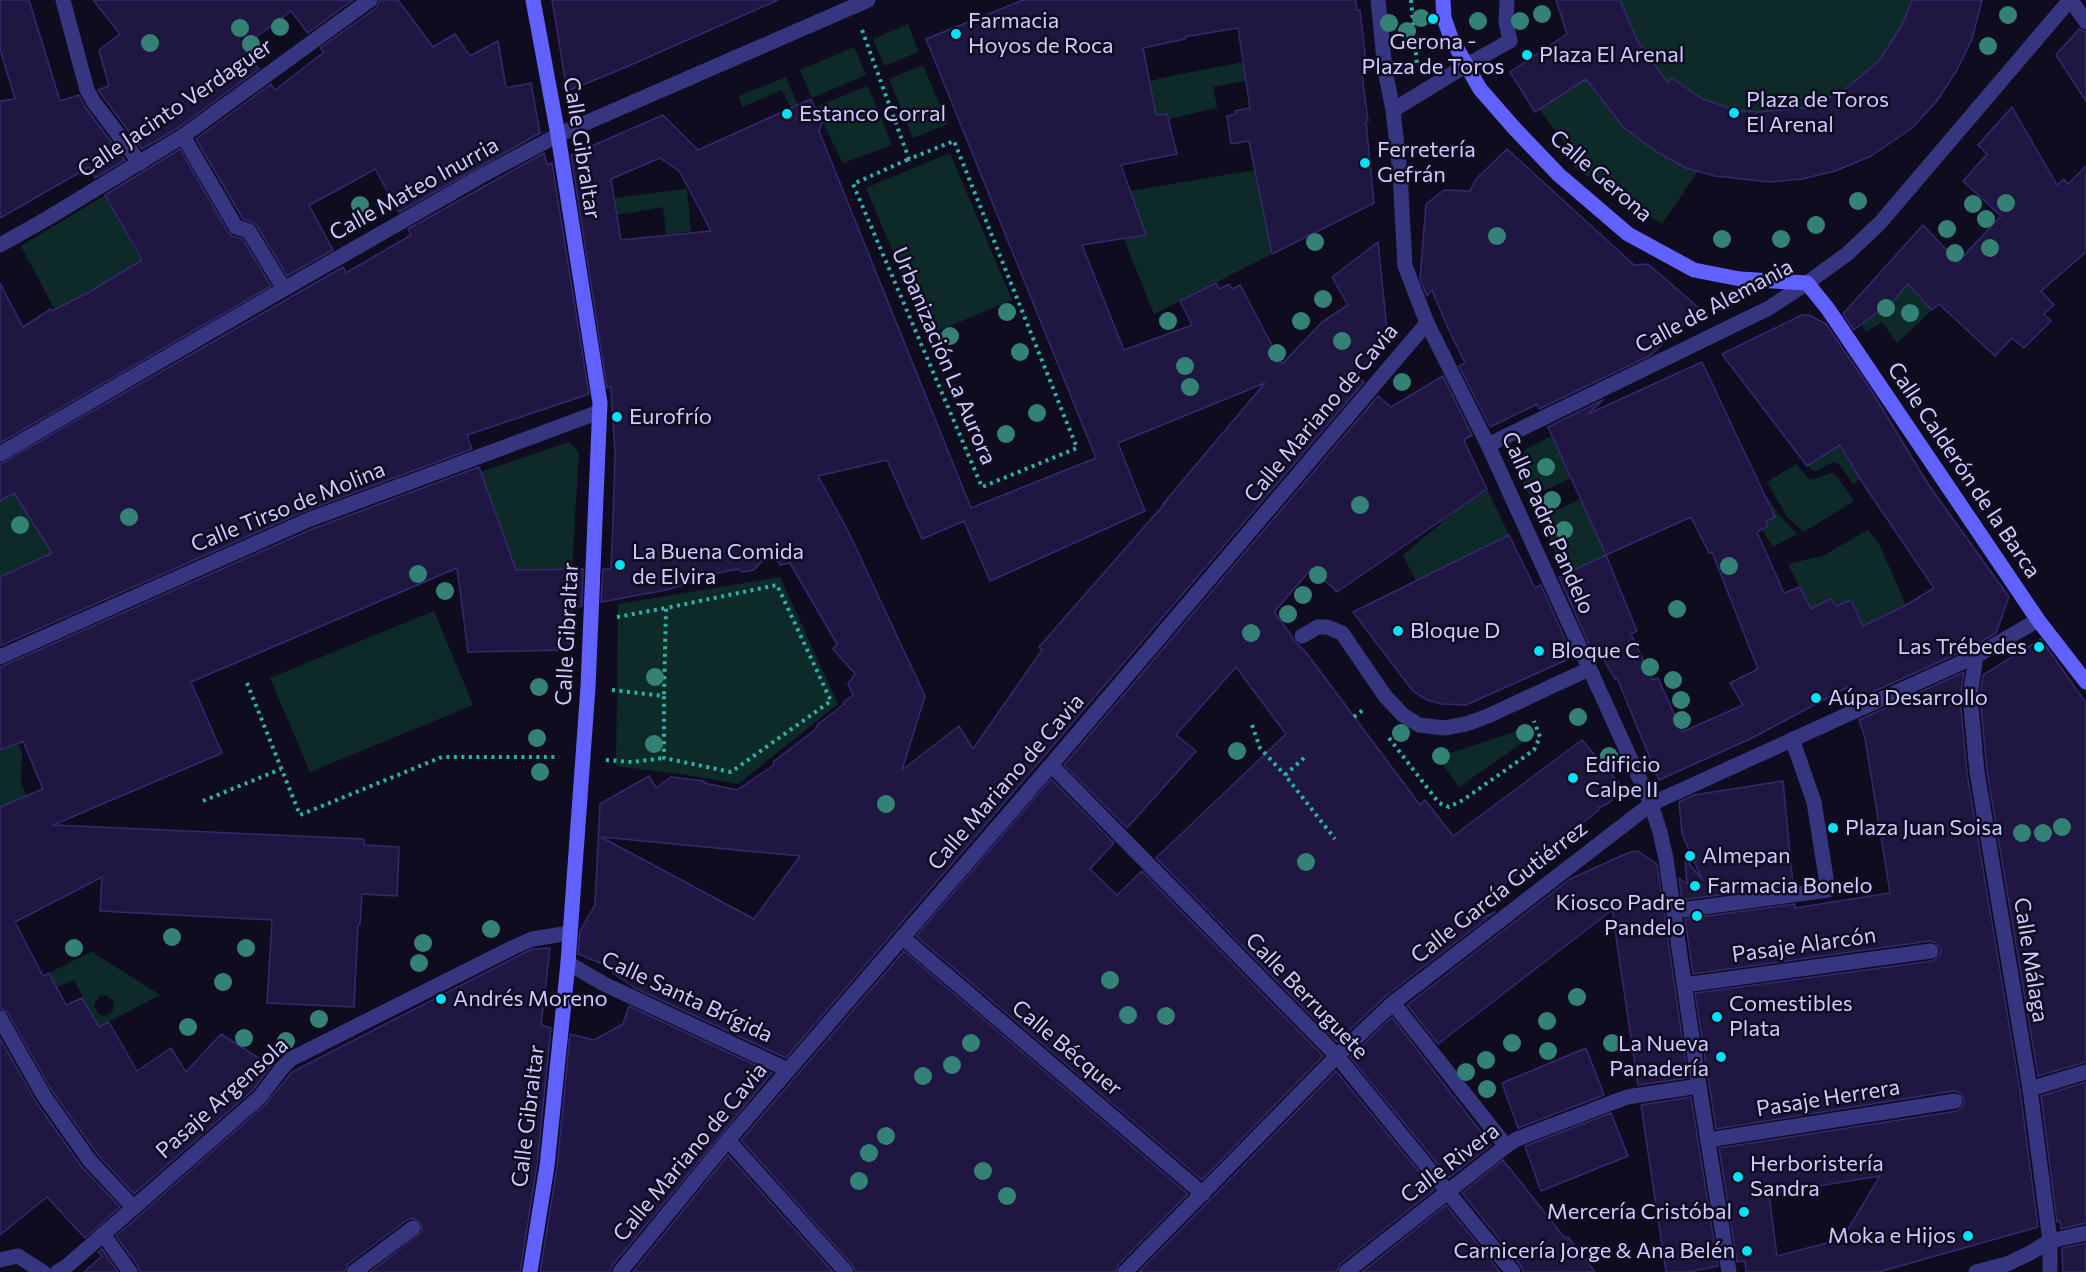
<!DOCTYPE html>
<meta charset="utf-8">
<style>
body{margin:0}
canvas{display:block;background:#0f0c20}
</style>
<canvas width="2086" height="1272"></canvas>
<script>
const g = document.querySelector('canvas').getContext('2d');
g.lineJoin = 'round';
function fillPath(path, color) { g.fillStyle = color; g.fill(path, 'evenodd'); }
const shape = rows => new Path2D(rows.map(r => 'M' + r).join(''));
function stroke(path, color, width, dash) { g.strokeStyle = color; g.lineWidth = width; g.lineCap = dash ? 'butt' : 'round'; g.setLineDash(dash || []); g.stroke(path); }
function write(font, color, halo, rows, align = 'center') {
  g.font = font + ' Commissioner,sans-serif'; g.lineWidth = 5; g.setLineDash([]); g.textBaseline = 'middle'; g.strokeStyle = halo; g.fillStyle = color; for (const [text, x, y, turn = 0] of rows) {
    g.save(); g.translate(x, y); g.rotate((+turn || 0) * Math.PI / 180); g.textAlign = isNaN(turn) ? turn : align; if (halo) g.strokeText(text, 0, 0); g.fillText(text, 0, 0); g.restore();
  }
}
fillPath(shape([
 [1557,0,1982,0,1972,39,1947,87,1925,115,1895,141,1871,156,1854,164,1835,171,1802,179,1770,182,1752,181,1715,176,1698,171,1662,224,1575,168,1571,162,1576,159,1540,110,1535,112,1510,72,1566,34],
 [908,24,918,52,884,66,873,39],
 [854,47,866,75,812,98,800,70],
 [1243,62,1254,79,1213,87,1217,108,1169,119,1167,114,1148,117,1139,87,1151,85,1151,81,1166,77],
 [923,65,948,124,913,138,889,79],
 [786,77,798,106,791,108,782,90,742,107,739,96],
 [868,86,892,145,843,163,815,107],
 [950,153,1012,300,928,335,866,188],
 [1255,170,1272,254,1154,314,1124,239,1146,235,1130,191],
 [687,189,691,231,666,235,663,207,617,215,614,198],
 [105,195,142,262,55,310,21,246],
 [1908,284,1932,310,1897,343,1882,322,1866,332,1861,324,1871,317,1859,296,1869,286,1888,285,1899,295],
 [1552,436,1571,478,1530,497,1517,468,1526,449],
 [569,442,579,453,572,569,516,570,481,472],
 [1839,446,1860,479,1853,484,1838,463,1833,462,1816,471,1813,471,1807,466],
 [1796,464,1810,480,1832,473,1837,476,1854,501,1804,532,1787,517,1767,482],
 [1487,489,1509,535,1416,581,1403,555,1464,504],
 [14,492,52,553,0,577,0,501],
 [1765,494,1779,515,1797,534,1773,547,1762,529,1768,526,1766,521,1775,517],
 [1581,499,1606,555,1565,574,1540,518],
 [1868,530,1879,544,1906,605,1863,626,1851,600,1837,606,1830,599,1811,609,1788,564,1823,556],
 [780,577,838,704,738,784,688,775,616,766,618,604],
 [434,611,473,705,310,772,270,678],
 [1526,728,1532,736,1459,787,1436,755,1451,753],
 [18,743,22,753,21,783,27,796,0,807,0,750],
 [93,951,95,954,160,995,99,1027,74,980,57,987,49,973],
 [106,995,114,1001,114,1008,110,1014,104,1016,98,1014,94,1005,99,997]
]), '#0e2a28');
const building = shape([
 [0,0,29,0,60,101,79,95,85,107,125,160,95,178,89,167,0,218,0,101,15,99,0,49,0,0],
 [93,0,353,0,308,33,291,11,243,47,259,69,178,128,142,149,98,90,109,86,99,50,120,34,93,0],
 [380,0,398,0,433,47,455,34,470,56,498,41,506,88,531,83,540,133,399,212,375,169,332,193,309,205,333,250,287,276,257,226,252,222,243,219,196,139,271,84,275,90,324,52,320,48,376,8,380,0],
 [552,0,778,0,617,71,567,91,552,0],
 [1023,0,1356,0,1357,10,1360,10,1367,72,1362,73,1368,121,1366,122,1374,203,1272,254,1249,141,1231,144,1227,116,1236,114,1235,111,1250,108,1238,28,1184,37,1185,39,1143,48,1156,115,1167,114,1177,154,1121,165,1146,235,1082,245,1124,350,1192,325,1180,301,1216,283,1219,289,1229,284,1232,289,1240,285,1282,364,1322,322,1348,305,1332,277,1378,242,1388,340,1356,376,1364,382,786,1058,635,988,613,973,615,969,578,954,580,931,595,905,600,804,649,776,656,788,671,777,704,781,704,783,737,790,774,765,773,762,816,729,817,725,844,704,844,702,853,695,848,684,855,674,833,649,837,644,790,563,780,565,771,551,754,570,742,572,738,569,703,576,700,580,666,590,601,602,603,569,611,569,613,522,615,453,611,387,607,388,571,155,663,115,698,150,811,99,822,123,819,131,971,508,1096,458,926,39,1023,0],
 [660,158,680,172,711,231,621,240,611,179,660,158],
 [1265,383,1163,504,1166,502,1039,647,1042,650,973,749,959,726,902,770,925,696,848,531,818,476,887,460,922,539,964,521,990,581,1145,511,1118,443,1265,383],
 [601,837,800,856,754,919,601,837],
 [1556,0,1620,0,1637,40,1668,83,1672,78,1701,98,1734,110,1757,112,1805,108,1843,91,1879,61,1902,25,1912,0,1982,0,1972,39,1957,70,1936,102,1912,128,1871,156,1835,171,1802,179,1770,182,1715,176,1686,168,1657,152,1623,127,1586,79,1535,112,1510,72,1567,34,1556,0],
 [2079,29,2086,32,2086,101,2056,55,2079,29],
 [2012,107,2057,185,2064,179,2068,184,2086,166,2086,252,2041,291,2054,305,2044,314,2051,321,2024,348,2012,338,1995,356,1939,304,1932,310,1908,284,1896,298,1854,330,1843,314,1923,225,1958,262,2001,216,1963,181,1987,154,1978,145,2012,107],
 [180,149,228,232,232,236,243,239,271,286,0,443,0,283,23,327,51,309,52,311,89,292,142,260,105,195,180,149],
 [1507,149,1634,265,1648,264,1700,309,1651,355,1539,409,1537,404,1490,427,1459,366,1465,363,1447,326,1432,290,1427,296,1420,279,1426,204,1444,190,1470,191,1476,179,1507,149],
 [544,153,547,165,552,163,589,394,467,435,472,449,305,511,0,646,0,577,52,553,14,493,0,501,0,464,343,267,346,273,411,235,408,229,544,153],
 [1802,315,1809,315,1826,324,1871,390,1928,484,2009,597,1996,633,1972,647,1853,701,1848,687,1752,738,1659,780,1617,678,1615,679,1596,646,1591,649,1559,577,1606,555,1548,427,1603,400,1588,414,1702,362,1775,517,1766,521,1768,526,1757,532,1784,593,1800,587,1811,609,1830,599,1837,606,1851,600,1863,626,1906,605,1934,588,1864,485,1840,445,1807,466,1722,354,1802,315],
 [1691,517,1709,553,1712,552,1758,669,1730,683,1743,705,1682,732,1658,678,1653,680,1631,634,1637,631,1606,555,1691,517],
 [1443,376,1472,435,1465,439,1465,443,1487,489,1337,592,1312,568,1274,612,1292,636,1294,641,1305,651,1420,805,1425,800,1453,836,1582,740,1625,790,1607,804,1598,808,1599,810,1458,920,1462,927,1495,912,1387,995,1337,1042,1156,858,1286,734,1236,667,1176,735,1196,751,1127,828,1064,765,1378,396,1391,407,1443,376],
 [479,467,516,570,583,569,582,606,572,608,570,650,468,652,457,568,191,682,222,753,53,825,364,839,364,845,399,847,397,896,362,894,360,925,358,925,354,1007,267,1003,272,920,100,911,102,877,15,922,43,976,49,973,66,1005,82,998,99,1027,109,1022,137,1071,171,1048,186,1072,221,1034,271,1066,253,1090,134,1194,98,1155,52,1091,8,1013,0,1008,0,807,43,789,23,741,0,750,0,667,312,529,479,467],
 [1509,535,1535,588,1541,585,1573,657,1466,705,1442,704,1427,700,1413,691,1353,612,1509,535],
 [2041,639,2086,703,2086,1062,2038,1076,1987,771,1980,696,1983,675,2041,639],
 [1964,672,1960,697,1967,773,2020,1090,2038,1227,1879,1272,1746,1272,1745,1261,1737,1262,1719,1148,1957,1111,1964,1105,1964,1099,1959,1092,1953,1091,1716,1129,1695,993,1932,961,1940,955,1941,949,1935,942,1930,941,1693,974,1685,919,1795,904,1795,908,1890,893,1865,738,1859,720,1964,672],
 [1880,1176,1842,1239,1777,1256,1769,1194,1880,1176],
 [1051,779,1114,843,1090,869,1117,895,1142,871,1323,1056,1202,1180,916,936,1051,779],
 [1783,781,1793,885,1682,900,1679,878,1687,884,1685,859,1702,879,1682,834,1679,802,1694,795,1783,781],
 [1638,851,1657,864,1688,1078,1638,1085,1612,910,1438,1044,1407,1005,1570,879,1630,852,1638,851],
 [550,948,541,1025,551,1028,537,1165,520,1272,370,1272,422,1232,421,1223,412,1218,407,1220,348,1264,344,1272,140,1272,138,1266,116,1236,266,1104,292,1072,518,956,532,949,550,948],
 [904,951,1188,1194,1118,1265,1116,1272,856,1272,853,1266,741,1140,904,951],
 [629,1006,772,1073,612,1266,610,1272,540,1272,557,1167,570,1034,594,1040,623,1024,629,1006],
 [1392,1017,1491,1145,1449,1178,1350,1057,1392,1017],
 [0,1038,36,1102,82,1167,120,1207,85,1238,47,1197,0,1235,0,1038],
 [1586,1048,1604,1095,1518,1128,1502,1083,1586,1048],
 [1336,1071,1434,1190,1340,1264,1336,1272,1139,1272,1336,1071],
 [2086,1082,2086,1223,2061,1229,2060,1221,2057,1222,2041,1096,2086,1082],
 [1691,1097,1718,1266,1690,1272,1666,1272,1641,1105,1691,1097],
 [1611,1113,1628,1156,1541,1191,1525,1146,1611,1113],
 [728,1155,833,1272,633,1272,728,1155],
 [1503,1160,1565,1238,1568,1237,1595,1272,1523,1272,1521,1266,1462,1193,1503,1160],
 [1446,1205,1500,1272,1362,1272,1446,1205],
 [2086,1243,2086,1272,2063,1272,2062,1248,2086,1243],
 [102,1249,118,1272,84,1272,102,1256,98,1252,102,1249]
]);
fillPath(building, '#1f1741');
stroke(building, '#34286e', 1.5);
stroke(shape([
 [1411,0,1417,65],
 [862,30,909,159,954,141,1077,448,982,487,853,184,909,159],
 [617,617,666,608],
 [247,683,300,815,442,757,559,757],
 [612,690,664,696,664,758,731,772,831,701,777,585,666,608,664,696],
 [1354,717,1364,709],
 [1252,725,1260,748,1285,775],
 [1389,738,1439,803,1449,807,1463,800,1534,750,1540,737,1534,721],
 [1304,758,1285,775,1335,839],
 [606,760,632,762,664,758],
 [203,801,281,769]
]), '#29b4a9', 4, [3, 4.5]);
stroke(shape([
 [1507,0,1506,22,1510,41],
 [236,227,249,231,284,289],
 [1674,911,1828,890,1814,802,1792,739],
 [1393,1003,1506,1146],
 [281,1069,291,1059,514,947,532,939,570,933],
 [2030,1089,2086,1072],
 [103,1234,130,1272]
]), '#363580', 15);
stroke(shape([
 [63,0,87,90,93,101,140,163],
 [2071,0,2086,22],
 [1465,66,1510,41],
 [183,136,236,227],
 [0,245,48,218,183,136,370,0],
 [1488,445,1769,308,1807,283],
 [1302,636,1318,627,1327,627,1342,633,1385,696,1403,715,1419,725,1444,728,1466,724,1488,716,1589,669],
 [1976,656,1970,696,1977,772,2030,1089,2050,1241,2050,1272],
 [0,657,308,520,599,412],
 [1051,765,1337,1056,1513,1272],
 [902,937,1203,1194],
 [568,963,604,984,788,1070],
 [1684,985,1931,951],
 [0,1018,44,1096,90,1161,133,1207],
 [728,1140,846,1272],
 [1708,1140,1955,1101],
 [0,1260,18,1256,43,1272],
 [57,1272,66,1267,260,1097,281,1069],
 [354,1272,413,1228],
 [620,1272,728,1140,1051,765,1427,323],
 [1125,1272,1337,1056,1393,1003,1651,804,1976,656,2038,620],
 [1346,1272,1506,1146,1517,1139,1627,1097,1699,1086],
 [1976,1272,2007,1264,2030,1253,2050,1241,2086,1233]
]), '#363580', 15);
stroke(shape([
 [1378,0,1385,70,1393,110],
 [1465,66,1393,110,1400,173,1405,266,1427,323,1488,445,1651,804,1660,832,1666,859,1699,1086,1729,1272],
 [1807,283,1847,254,1880,223,2070,0],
 [0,454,284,289,483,175,558,135,868,0]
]), '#363580', 15);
stroke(shape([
 [1443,0,1444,18,1451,38,1480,89,1515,129,1559,175,1628,234,1694,270,1740,279,1807,283,1828,309,2038,620,2086,682],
 [530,1272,547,1166,568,963,588,687,600,403,558,135,533,0]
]), '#6161ff', 15);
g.fillStyle = '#348275';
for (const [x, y] of [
 [1542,14],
 [2008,15],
 [1421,18],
 [1478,21],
 [1520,21],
 [1389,23],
 [280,27],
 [240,28],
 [1407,31],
 [150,43],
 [251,44],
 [1988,46],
 [1858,201],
 [2006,203],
 [1973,204],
 [360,205],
 [1986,219],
 [1816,225],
 [1947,229],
 [1497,236],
 [1722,239],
 [1781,239],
 [1315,242],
 [1990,248],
 [1955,253],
 [1323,299],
 [1886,308],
 [1007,312],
 [1910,313],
 [1168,321],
 [1301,321],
 [950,336],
 [1342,341],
 [1020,352],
 [1277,353],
 [1185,366],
 [1402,382],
 [1190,387],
 [1037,413],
 [1006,434],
 [1546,467],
 [1552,500],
 [1360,505],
 [129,517],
 [20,525],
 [1564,530],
 [1729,566],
 [418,574],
 [1318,575],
 [445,591],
 [1303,595],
 [1677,609],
 [1288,614],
 [1251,633],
 [1650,667],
 [655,677],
 [1673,680],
 [539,687],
 [1681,700],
 [1578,717],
 [1682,720],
 [1401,733],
 [1525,733],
 [537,738],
 [654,744],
 [1237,751],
 [1441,756],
 [1609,756],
 [540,772],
 [886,804],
 [2062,827],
 [2022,833],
 [2043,833],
 [1306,862],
 [491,929],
 [172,937],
 [423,943],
 [74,948],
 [246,948],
 [419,963],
 [1110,980],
 [223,982],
 [1577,997],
 [1128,1015],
 [1166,1016],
 [319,1019],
 [1547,1021],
 [188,1027],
 [244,1038],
 [286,1041],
 [971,1043],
 [1512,1043],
 [1612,1043],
 [1548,1051],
 [1486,1060],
 [952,1065],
 [1466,1072],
 [923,1076],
 [1487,1089],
 [886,1136],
 [869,1153],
 [983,1171],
 [859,1181],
 [1007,1196]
]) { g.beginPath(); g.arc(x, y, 9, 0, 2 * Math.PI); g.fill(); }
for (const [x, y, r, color] of [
 [1433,19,6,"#00e2f5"],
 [956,34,6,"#00e2f5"],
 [1527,55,6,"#00e2f5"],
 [1734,113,6,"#00e2f5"],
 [787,114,6,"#00e2f5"],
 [1365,163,6,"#00e2f5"],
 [617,417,6,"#00e2f5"],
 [620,565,6,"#00e2f5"],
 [1398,631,6,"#00e2f5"],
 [2039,647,6,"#00e2f5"],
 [1539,651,6,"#00e2f5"],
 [1816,698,6,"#00e2f5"],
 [1573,778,6,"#00e2f5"],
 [1833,828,6,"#00e2f5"],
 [1690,856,6,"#00e2f5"],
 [1695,886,6,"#00e2f5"],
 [1697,916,6,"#00e2f5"],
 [441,999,6,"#00e2f5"],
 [1717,1017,6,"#00e2f5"],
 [1721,1057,6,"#00e2f5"],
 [1738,1177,6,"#00e2f5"],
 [1744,1212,6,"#00e2f5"],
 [1968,1236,6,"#00e2f5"],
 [1747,1251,6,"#00e2f5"]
]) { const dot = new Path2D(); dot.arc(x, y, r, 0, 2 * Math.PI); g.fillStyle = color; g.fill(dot); stroke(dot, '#0f0c20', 2); }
write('22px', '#cfcaff', '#0f0c20', [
 ["Farmacia",968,21],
 ["Hoyos de Roca",968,46],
 ["Gerona -",1433,42,"center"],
 ["Plaza de Toros",1433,67,"center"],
 ["Plaza El Arenal",1539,55],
 ["Plaza de Toros",1746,100],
 ["El Arenal",1746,125],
 ["Estanco Corral",799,114],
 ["Ferretería",1377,150],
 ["Gefrán",1377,175],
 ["Eurofrío",629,417],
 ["La Buena Comida",632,552],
 ["de Elvira",632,577],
 ["Bloque D",1410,631],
 ["Las Trébedes",2027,647,"right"],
 ["Bloque C",1551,651],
 ["Aúpa Desarrollo",1828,698],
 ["Edificio",1585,765],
 ["Calpe II",1585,790],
 ["Plaza Juan Soisa",1845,828],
 ["Almepan",1702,856],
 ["Farmacia Bonelo",1707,886],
 ["Kiosco Padre",1685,903,"right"],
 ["Pandelo",1685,928,"right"],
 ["Andrés Moreno",453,999],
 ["Comestibles",1729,1004],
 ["Plata",1729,1029],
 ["La Nueva",1709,1044,"right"],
 ["Panadería",1709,1069,"right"],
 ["Herboristería",1750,1164],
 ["Sandra",1750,1189],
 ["Mercería Cristóbal",1732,1212,"right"],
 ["Moka e Hijos",1956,1236,"right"],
 ["Carnicería Jorge & Ana Belén",1735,1251,"right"]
], 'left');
write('22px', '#cfcaff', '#0f0c20', [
 ["Calle Jacinto Verdaguer",175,108,-34],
 ["Calle Gibraltar",582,148,81],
 ["Calle Gerona",1601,176,41],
 ["Calle Mateo Inurria",414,189,-29],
 ["Calle de Alemania",1714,306,-28],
 ["Urbanización La Aurora",944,356,67],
 ["Calle Mariano de Cavia",1321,413,-50],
 ["Calle Calderón de la Barca",1964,470,56],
 ["Calle Tirso de Molina",288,507,-22],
 ["Calle Padre Pandelo",1548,523,66],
 ["Calle Gibraltar",567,634,-87],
 ["Calle Mariano de Cavia",1006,782,-49],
 ["Calle García Gutiérrez",1499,892,-38],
 ["Pasaje Alarcón",1804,945,-8],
 ["Calle Málaga",2031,960,81],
 ["Calle Berruguete",1307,996,46],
 ["Calle Santa Brígida",687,997,25],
 ["Calle Bécquer",1067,1048,40],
 ["Pasaje Argensola",222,1098,-42],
 ["Pasaje Herrera",1828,1098,-9],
 ["Calle Gibraltar",528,1116,-83],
 ["Calle Mariano de Cavia",690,1152,-50],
 ["Calle Rivera",1450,1163,-37]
]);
</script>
